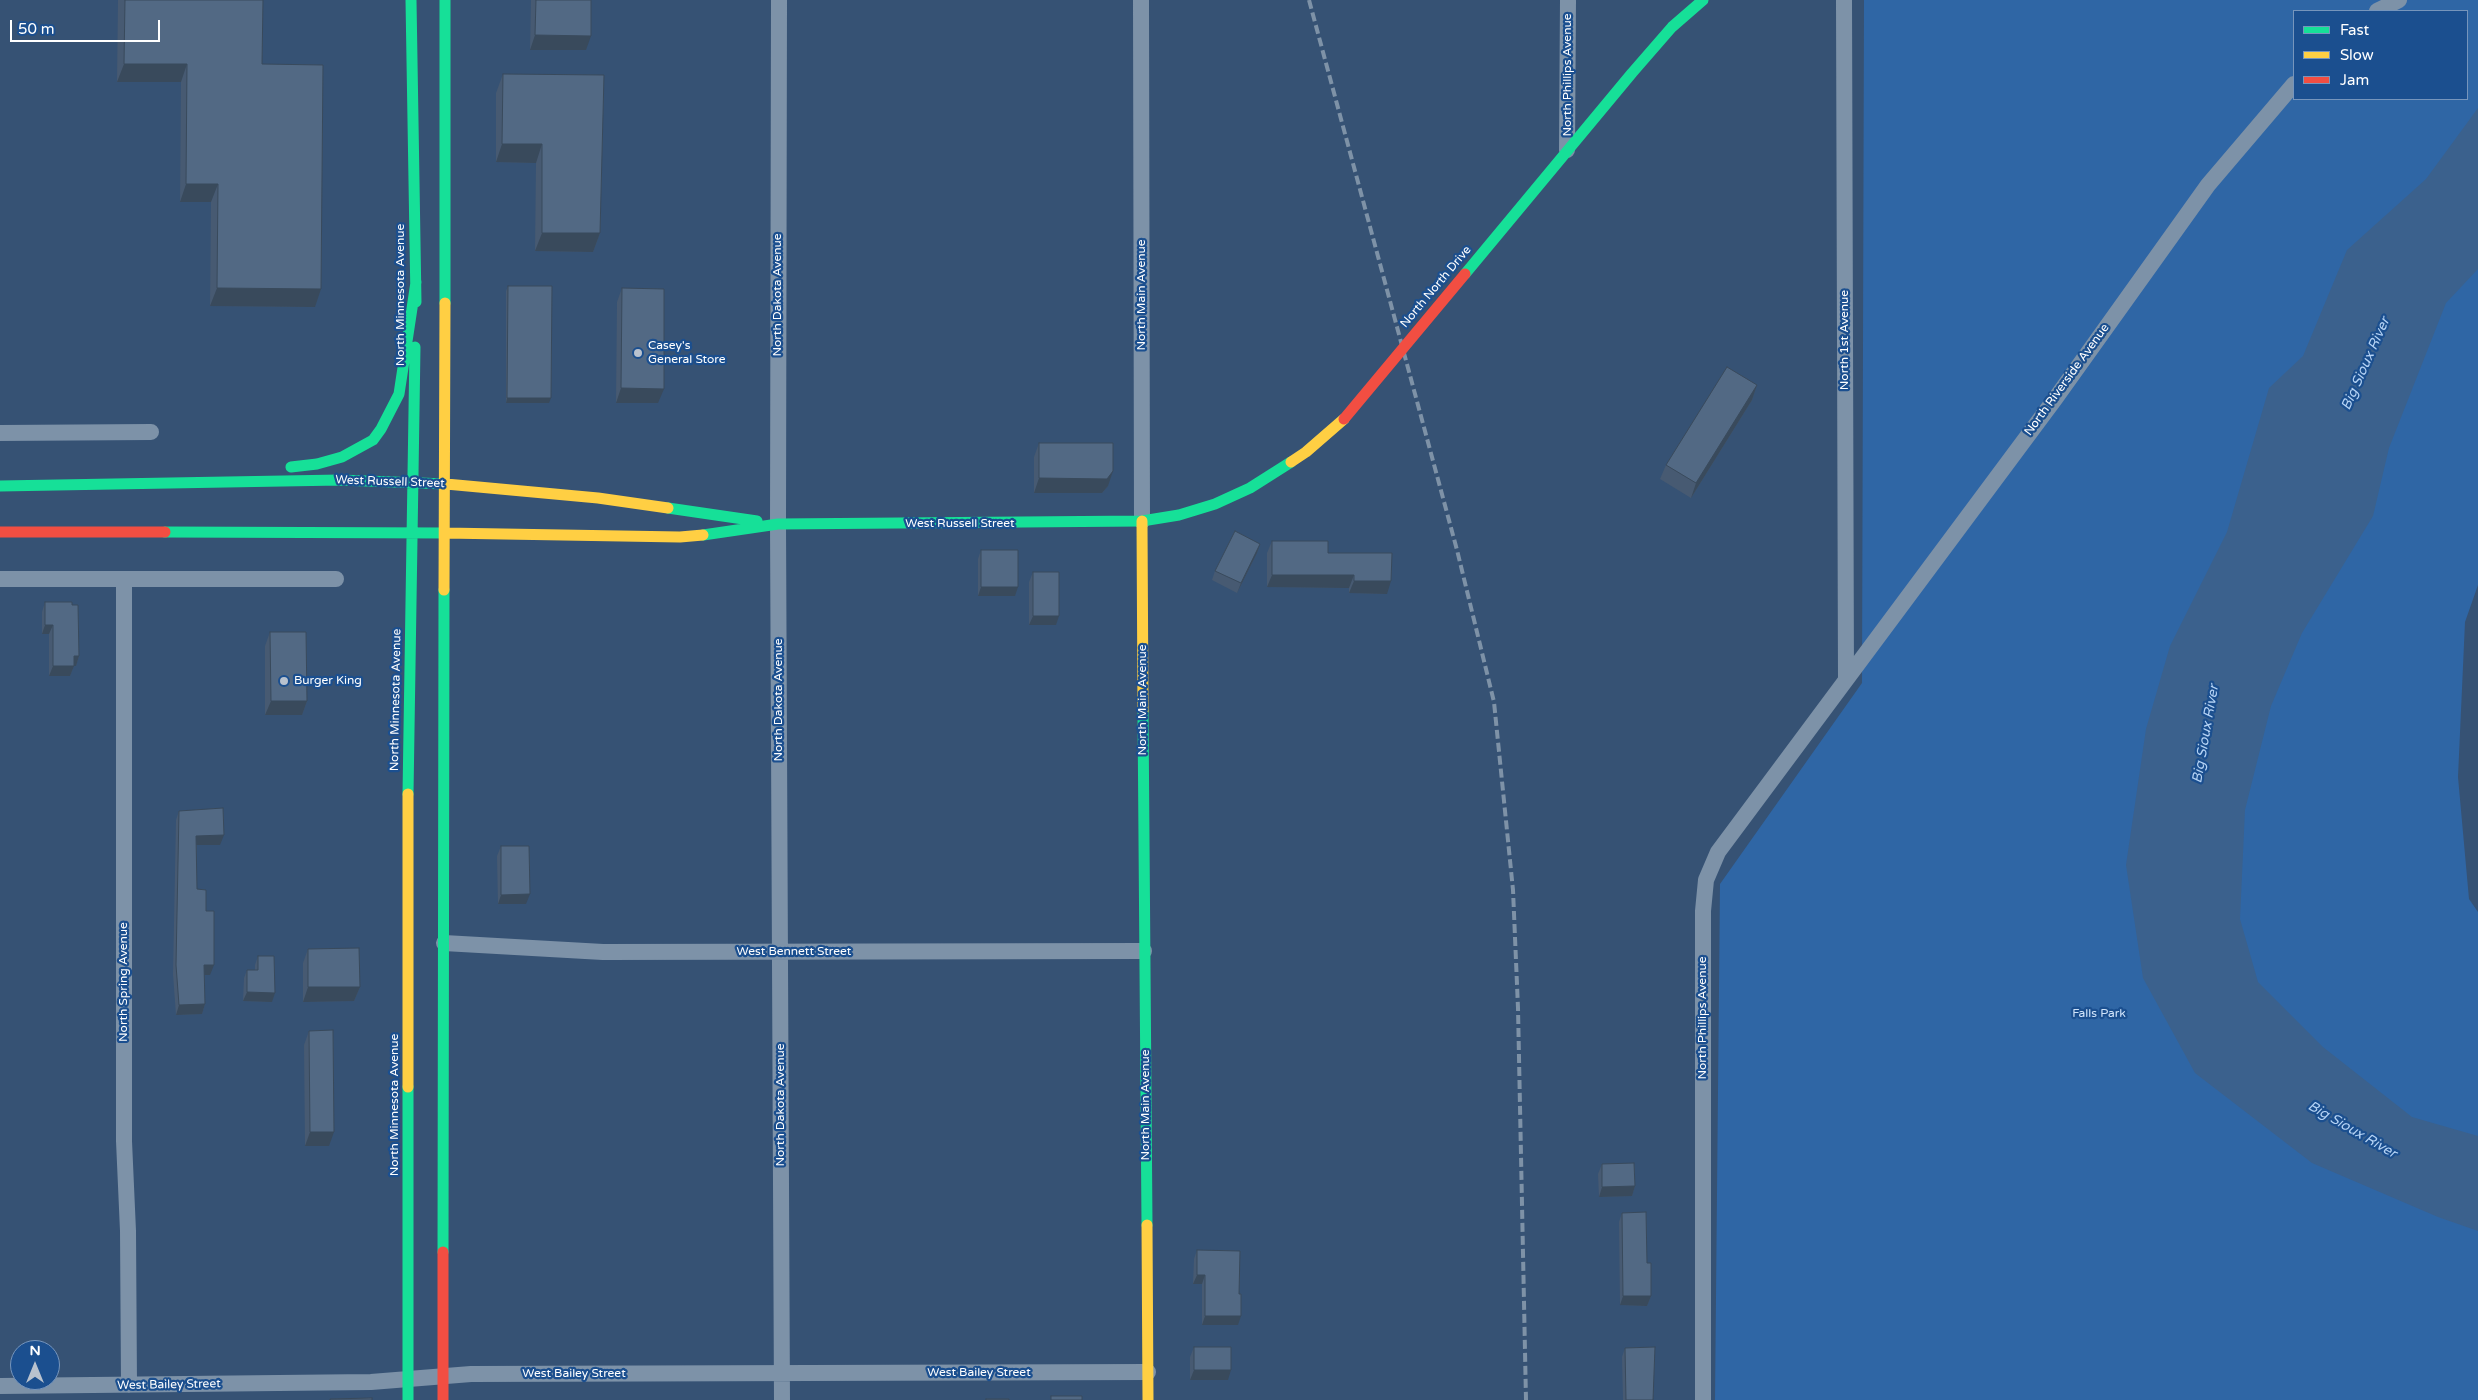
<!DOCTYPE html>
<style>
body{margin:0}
#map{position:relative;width:2478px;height:1400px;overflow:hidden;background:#365274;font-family:"Varela Round",sans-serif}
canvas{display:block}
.legend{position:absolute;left:2293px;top:10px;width:175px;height:90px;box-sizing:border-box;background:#1b4f8f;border:1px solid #7695bc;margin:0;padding:6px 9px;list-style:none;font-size:15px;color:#fff}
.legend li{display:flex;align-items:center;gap:10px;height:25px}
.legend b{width:25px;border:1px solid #7695bc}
.north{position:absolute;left:10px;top:1340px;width:50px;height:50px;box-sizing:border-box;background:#1b4f8f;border:1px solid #7695bc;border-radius:50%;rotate:0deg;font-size:14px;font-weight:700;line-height:20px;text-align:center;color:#fff}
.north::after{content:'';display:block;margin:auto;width:18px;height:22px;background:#b9c2ce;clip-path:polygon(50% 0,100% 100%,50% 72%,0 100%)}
.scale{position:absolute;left:10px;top:20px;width:150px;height:22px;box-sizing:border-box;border:2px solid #fff;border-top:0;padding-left:6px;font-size:15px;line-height:18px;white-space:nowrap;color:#fff;-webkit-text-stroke:4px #1b4f8f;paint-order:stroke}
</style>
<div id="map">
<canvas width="2478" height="1400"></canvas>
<ul class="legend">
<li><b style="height:6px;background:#16e098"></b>Fast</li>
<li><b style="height:6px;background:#ffcf43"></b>Slow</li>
<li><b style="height:6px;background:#f24e42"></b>Jam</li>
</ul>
<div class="north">N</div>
<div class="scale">50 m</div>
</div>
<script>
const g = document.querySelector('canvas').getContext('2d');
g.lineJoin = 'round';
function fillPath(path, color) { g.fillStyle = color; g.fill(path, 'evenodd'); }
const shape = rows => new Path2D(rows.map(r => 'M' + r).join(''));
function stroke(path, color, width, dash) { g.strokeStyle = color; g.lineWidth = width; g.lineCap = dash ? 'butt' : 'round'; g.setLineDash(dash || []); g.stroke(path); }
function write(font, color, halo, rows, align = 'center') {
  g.font = font + ' "Varela Round",sans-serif'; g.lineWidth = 4.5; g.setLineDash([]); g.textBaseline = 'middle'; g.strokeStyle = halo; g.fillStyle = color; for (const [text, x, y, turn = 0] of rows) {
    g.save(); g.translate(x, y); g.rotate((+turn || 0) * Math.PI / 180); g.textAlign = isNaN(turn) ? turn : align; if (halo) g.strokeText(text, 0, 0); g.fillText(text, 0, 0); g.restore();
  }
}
fillPath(shape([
 [1864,0,2478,0,2478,585,2465,622,2458,777,2469,899,2478,912,2478,1400,1715,1400,1720,884,1862,683],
 [2294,11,2467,11,2467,99,2294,99]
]), '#2f66a5');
fillPath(shape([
 [2478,108,2478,269,2446,303,2389,448,2373,516,2302,633,2271,706,2245,810,2240,919,2258,982,2323,1047,2412,1117,2478,1136,2478,1231,2438,1217,2312,1163,2195,1073,2143,978,2126,865,2146,729,2170,646,2227,532,2269,388,2303,356,2347,250,2426,179]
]), '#3b618d');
stroke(shape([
 [779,0,778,524,782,1400],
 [1141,0,1142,521],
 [1844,0,1846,680],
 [2377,11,2399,0],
 [1567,150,1568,0],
 [0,433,151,432],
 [0,579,336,579],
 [124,579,124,1141,128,1231,129,1385],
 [444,943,603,952,1144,951],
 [0,1386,371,1382,471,1374,1148,1372],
 [1703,1400,1703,911,1706,880,1718,852,2055,399,2208,185,2294,84]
]), '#7d92a8', 16);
stroke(shape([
 [411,0,416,302],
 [1465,274,1632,73,1672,27,1703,0],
 [445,303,445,0],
 [291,467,317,464,342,457,373,440,381,429,399,394,416,282],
 [0,486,340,480,446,484],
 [668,508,757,521],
 [165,532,445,533],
 [703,535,778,524,1142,521,1179,515,1215,504,1250,488,1291,462],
 [1143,711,1147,1225],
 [408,794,415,347],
 [408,1087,408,1400],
 [443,1252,444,590]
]), '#16e098', 11);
stroke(shape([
 [1291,462,1306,452,1344,419],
 [446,484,598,498,668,508],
 [1142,521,1143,711],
 [445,533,680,537,703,535],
 [444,590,445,303],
 [408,794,408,1087],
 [1147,1225,1148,1400]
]), '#ffcf43', 11);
stroke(shape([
 [0,532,165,532],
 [443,1400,443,1252]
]), '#f24e42', 11);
stroke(shape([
 [1309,0,1457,550,1494,702,1513,890,1518,1008,1526,1400]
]), '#7e92a7', 4, [9, 4]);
stroke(shape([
 [1344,419,1465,274]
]), '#f24e42', 11);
fillPath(shape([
 [118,0,263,0,262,64,315,307,210,306,211,202,180,202,181,82,117,82],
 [531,0,591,0,586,50,530,50],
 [503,74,600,233,593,252,535,251,536,163,496,162,496,93],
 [508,286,549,403,506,403,506,291],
 [622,288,658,403,616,403,617,302],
 [1757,385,1752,400,1691,498,1660,479,1666,465],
 [1039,443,1108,486,1102,493,1034,493,1034,457],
 [1272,541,1328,553,1387,594,1349,593,1349,588,1267,587,1267,553],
 [1260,544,1257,553,1237,593,1212,580,1215,571],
 [981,550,1015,596,978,596,978,559],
 [1033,572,1056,625,1029,625,1029,582],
 [45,602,72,605,79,656,76,666,74,666,70,676,49,676,49,634,42,634,42,612],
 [270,632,307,701,302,715,265,715,265,646],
 [179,811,220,845,197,845,197,889,206,911,210,975,204,975,205,1004,202,1014,176,1015,173,974,176,820],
 [501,846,526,904,498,904,497,856],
 [308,949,360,987,354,1001,303,1002,303,963],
 [258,956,272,1002,243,1001,244,978,247,970,255,970,255,965],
 [309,1031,329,1146,305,1146,304,1045],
 [1602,1164,1635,1186,1632,1196,1599,1197,1598,1174],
 [1622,1213,1647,1263,1651,1296,1647,1306,1620,1305,1619,1222],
 [1197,1250,1238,1325,1202,1325,1202,1284,1193,1284,1194,1259],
 [1194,1347,1228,1380,1190,1380,1190,1357],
 [1625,1348,1653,1400,1623,1400,1622,1357]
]), '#475a72');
fillPath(shape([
 [535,35,591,36,586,50,530,50],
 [124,64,187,64,181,82,117,82],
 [502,144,542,144,536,163,496,162],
 [186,184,218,184,211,202,180,202],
 [542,233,600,233,593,252,535,251],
 [217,288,321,289,315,307,210,306],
 [1757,385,1752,400,1691,498,1696,483],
 [621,388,664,389,658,403,616,403],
 [507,398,551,398,549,403,506,403],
 [1113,471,1108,486,1102,493,1034,493,1039,478],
 [1260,544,1257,553,1237,593,1241,583],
 [1272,575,1354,575,1349,588,1267,587],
 [1354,581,1391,581,1387,594,1349,593],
 [981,587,1018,587,1015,596,978,596],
 [1033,616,1059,616,1056,625,1029,625],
 [45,625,53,625,49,634,42,634],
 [74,656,79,656,76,666,70,666],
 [53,666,74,666,70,676,49,676],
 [271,701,307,701,302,715,265,715],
 [224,835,220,845,193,845,196,836],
 [530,894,526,904,498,904,501,895],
 [204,965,214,965,210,975,200,975],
 [308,987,360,987,354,1001,303,1002],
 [247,992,275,993,272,1002,243,1001],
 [205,1004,202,1014,176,1015,179,1005],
 [310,1132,334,1132,329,1146,305,1146],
 [1635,1186,1632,1196,1599,1197,1602,1187],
 [1197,1275,1205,1275,1202,1284,1193,1284],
 [1623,1296,1651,1296,1647,1306,1620,1305],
 [1205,1316,1241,1316,1238,1325,1202,1325],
 [1194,1370,1231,1370,1228,1380,1190,1380]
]), '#394a5c');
const building = shape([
 [125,0,263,0,262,64,323,65,321,289,217,288,218,184,186,184,187,64,124,64,125,0],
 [536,0,591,0,591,36,535,35,536,0],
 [503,74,604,75,600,233,542,233,542,144,502,144,503,74],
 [508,286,552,286,551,398,507,398,508,286],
 [622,288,664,289,664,389,621,388,622,288],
 [1727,367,1757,385,1696,483,1666,465,1727,367],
 [1039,443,1113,443,1113,471,1107,479,1039,478,1039,443],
 [1235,531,1260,544,1241,583,1215,571,1235,531],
 [1272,541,1328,541,1328,553,1392,553,1391,581,1354,581,1354,575,1272,575,1272,541],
 [981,550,1018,550,1018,587,981,587,981,550],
 [1033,572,1059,572,1059,616,1033,616,1033,572],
 [45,602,72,602,72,605,78,605,79,656,74,656,74,666,53,666,53,625,45,625,45,602],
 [270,632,306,632,307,701,271,701,270,632],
 [223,808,224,835,196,836,197,889,206,890,206,911,214,911,214,965,204,965,205,1004,179,1005,176,965,179,811,223,808],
 [501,846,529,846,530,894,501,895,501,846],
 [359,948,360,987,308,987,308,949,359,948],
 [258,956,274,956,275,993,247,992,247,970,258,970,258,956],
 [333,1030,334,1132,310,1132,309,1031,333,1030],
 [1634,1163,1635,1186,1602,1187,1602,1164,1634,1163],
 [1646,1212,1647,1263,1651,1263,1651,1296,1623,1296,1622,1213,1646,1212],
 [1197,1250,1240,1251,1239,1294,1241,1294,1241,1316,1205,1316,1205,1275,1197,1275,1197,1250],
 [1194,1347,1231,1347,1231,1370,1194,1370,1194,1347],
 [1655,1347,1653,1400,1626,1400,1625,1348,1655,1347],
 [1051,1396,1082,1396,1082,1400,1051,1400,1051,1396],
 [372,1398,372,1400,330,1400,330,1399,372,1398],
 [986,1399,1009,1399,1009,1400,986,1400,986,1399]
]);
fillPath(building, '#526984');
stroke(building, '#394a5c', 1);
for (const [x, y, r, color] of [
 [638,353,5,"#b9c2ce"],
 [284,681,5,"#b9c2ce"]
]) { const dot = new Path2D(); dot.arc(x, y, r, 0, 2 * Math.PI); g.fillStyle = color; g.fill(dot); stroke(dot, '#1b4f8f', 2); }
write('12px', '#fff', '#1b4f8f', [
 ["North Phillips Avenue",1568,75,-90],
 ["North North Drive",1436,287,-50],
 ["North Minnesota Avenue",401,295,-90],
 ["North Dakota Avenue",778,295,-90],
 ["North Main Avenue",1142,295,-90],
 ["North 1st Avenue",1845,340,-90],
 ["North Riverside Avenue",2067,380,-54],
 ["West Russell Street",390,482,2],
 ["West Russell Street",960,524],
 ["North Minnesota Avenue",396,700,-89],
 ["North Dakota Avenue",779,700,-90],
 ["North Main Avenue",1143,700,-90],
 ["West Bennett Street",794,952],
 ["North Spring Avenue",124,982,-90],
 ["North Phillips Avenue",1703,1018,-90],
 ["North Minnesota Avenue",395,1105,-90],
 ["North Dakota Avenue",781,1105,-90],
 ["North Main Avenue",1146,1105,-90],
 ["West Bailey Street",979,1373],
 ["West Bailey Street",574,1374],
 ["West Bailey Street",169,1385,-1]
]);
write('12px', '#fff', '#1b4f8f', [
 ["Casey's",648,346],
 ["General Store",648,360],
 ["Burger King",294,681]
], 'left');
write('12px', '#cfe3fa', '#1b4f8f', [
 ["Falls Park",2099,1014]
]);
write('italic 14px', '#b5d3f5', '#1b4f8f', [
 ["Big Sioux River",2366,364,-66],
 ["Big Sioux River",2206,734,-80],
 ["Big Sioux River",2352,1130,30]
]);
</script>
